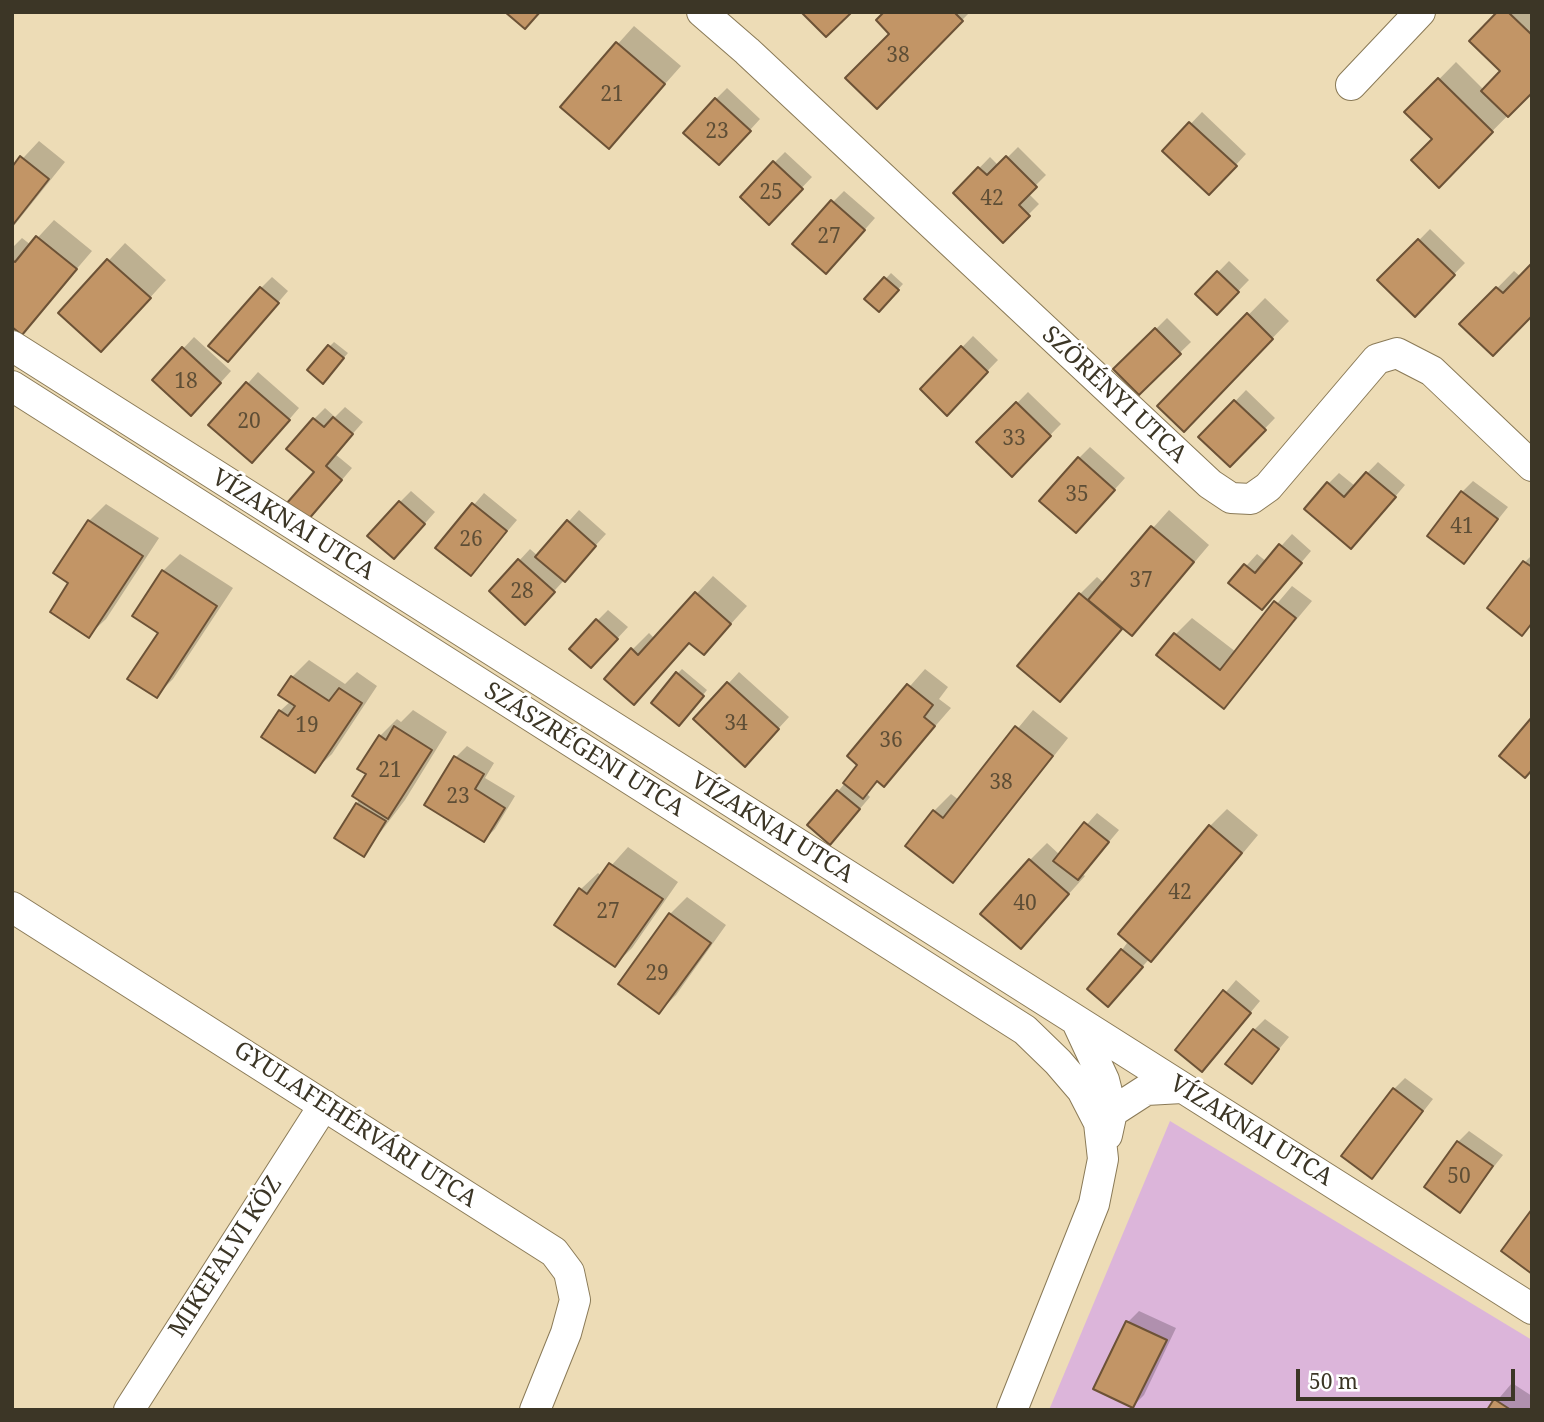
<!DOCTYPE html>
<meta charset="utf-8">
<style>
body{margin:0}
#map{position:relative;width:1544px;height:1422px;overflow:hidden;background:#eddcb6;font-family:"Noto Serif",serif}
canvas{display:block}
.frame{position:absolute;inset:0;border:14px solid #3c3626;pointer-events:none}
.scale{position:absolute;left:1296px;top:1369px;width:219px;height:32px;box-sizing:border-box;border:4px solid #3c3626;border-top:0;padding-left:9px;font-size:21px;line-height:24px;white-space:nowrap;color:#3c3626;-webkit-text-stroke:5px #fff;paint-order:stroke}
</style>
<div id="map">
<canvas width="1544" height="1422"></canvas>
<div class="frame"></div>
<div class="scale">50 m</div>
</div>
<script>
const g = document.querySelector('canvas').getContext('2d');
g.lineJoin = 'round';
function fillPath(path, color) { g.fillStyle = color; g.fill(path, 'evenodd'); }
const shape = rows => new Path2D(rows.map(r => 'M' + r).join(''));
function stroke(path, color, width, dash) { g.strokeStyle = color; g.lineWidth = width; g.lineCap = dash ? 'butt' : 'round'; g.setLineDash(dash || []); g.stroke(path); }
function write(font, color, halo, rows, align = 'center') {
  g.font = font + ' "Noto Serif",serif'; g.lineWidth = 6; g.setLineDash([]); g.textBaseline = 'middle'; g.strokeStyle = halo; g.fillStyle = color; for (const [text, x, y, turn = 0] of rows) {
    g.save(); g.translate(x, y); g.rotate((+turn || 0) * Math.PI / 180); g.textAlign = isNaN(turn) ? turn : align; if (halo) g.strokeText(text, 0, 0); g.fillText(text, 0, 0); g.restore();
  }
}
fillPath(shape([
 [1170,1121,1532,1340,1532,1410,1049,1410]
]), '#dcb5da');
fillPath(shape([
 [886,12,970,12,893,90,892,34],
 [1500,12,1532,12,1532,91,1439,185,1434,139,1407,112,1456,62,1484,90,1502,71],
 [634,26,681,66,609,147,562,106],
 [727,88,760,119,730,152,716,99],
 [1202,112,1246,154,1220,182,1165,151],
 [39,141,65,162,12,228,12,170],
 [1018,147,1046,175,1028,193,1039,204,1003,240,955,193,990,157,999,166],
 [785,152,812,177,780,211,774,163],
 [844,191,875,218,837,261,833,202],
 [54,220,92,251,22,333,12,325,12,248,22,238,31,245],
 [1430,229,1465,263,1415,314,1380,280],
 [125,243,166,280,118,333,60,313],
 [1229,261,1249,280,1217,313,1197,294],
 [1514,271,1521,277,1532,314,1462,324],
 [891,273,903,284,879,310,867,299],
 [272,277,288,291,238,349,261,288],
 [1265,298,1289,321,1200,413,1159,406],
 [1167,318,1191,342,1139,392,1116,369],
 [973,336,998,360,947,413,922,389],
 [194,337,231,371,202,403,154,380],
 [334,342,348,353,328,376,329,347],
 [258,372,299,408,263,450,211,425],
 [1246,390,1275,418,1230,465,1201,437],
 [1028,392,1061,424,1012,474,979,442],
 [345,407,363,422,335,454,352,468,319,507,314,419,325,408,335,417],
 [1090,447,1125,478,1087,520,1079,458],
 [1378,462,1405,485,1362,536,1328,484,1339,473,1355,486],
 [1473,481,1508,507,1464,562,1462,492],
 [411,491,435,512,405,546,400,502],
 [484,493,517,520,471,574,438,547],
 [106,504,159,538,106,619,89,635,71,583,56,573,89,521],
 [579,510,606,534,536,611,491,591,530,549,538,556],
 [1169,510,1209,545,1148,617,1124,627,1060,700,1019,666,1080,594,1097,577,1104,583],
 [1292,534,1311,551,1272,597,1231,583,1257,554,1267,562],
 [180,554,233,588,173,679,156,696,163,571],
 [1532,555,1532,623,1489,608,1525,562],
 [713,576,747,606,720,636,690,641,650,686,632,650,649,633,655,639],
 [1292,586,1312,601,1224,706,1175,635,1192,618,1236,652],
 [608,610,628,627,602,655,597,621],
 [309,660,345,684,357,672,377,686,332,754,315,770,280,711,291,701,292,677],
 [682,669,707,690,683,719,677,674],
 [925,669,948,687,939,699,951,708,884,785,879,781,866,793,870,797,841,831,810,825,860,765,849,756],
 [739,672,789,717,756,753,696,719],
 [413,710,447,732,405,800,364,854,357,804,380,736,397,719,401,722],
 [1033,710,1068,738,969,864,952,881,934,811,951,794,959,800],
 [467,746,494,763,485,778,515,796,495,829,484,840,456,757],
 [1227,809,1258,835,1168,943,1150,958,1119,994,1122,950,1210,826],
 [1097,813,1119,830,1082,874,1085,876,1021,947,1030,860,1047,843,1060,855],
 [628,847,678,882,632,948,615,965,581,889,598,873,602,876],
 [687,897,726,925,676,995,659,1012,670,914],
 [1236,980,1260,1001,1212,1059,1177,1050],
 [1265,1019,1289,1037,1252,1082,1254,1030],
 [1405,1078,1433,1099,1372,1177,1394,1089],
 [1469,1131,1503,1155,1460,1210,1458,1142],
 [1139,1311,1176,1328,1144,1395,1133,1406,1095,1388,1128,1322],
 [1512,1383,1532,1396,1532,1410,1489,1410]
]), '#0003');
const building = shape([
 [505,12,540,12,525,29,505,12],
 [801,12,852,12,826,37,801,12],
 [884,12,954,12,963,21,877,109,845,78,889,34,876,20,884,12],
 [1497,12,1508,12,1532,35,1532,93,1508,117,1481,91,1500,71,1469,41,1497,12],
 [616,42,665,84,609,149,560,107,616,42],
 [1438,78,1493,132,1439,188,1411,160,1432,139,1404,112,1438,78],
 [715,98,751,131,719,165,683,133,715,98],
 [1189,122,1237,166,1209,195,1162,151,1189,122],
 [20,156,49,179,12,226,12,167,20,156],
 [1006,156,1037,187,1019,205,1030,216,1003,243,953,193,978,167,987,175,1006,156],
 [773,161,803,189,769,225,740,197,773,161],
 [831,200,865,230,826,274,792,244,831,200],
 [36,236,77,269,22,335,12,327,12,260,15,262,36,236],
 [1418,239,1455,275,1415,317,1377,280,1418,239],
 [107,259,151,298,101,352,58,313,107,259],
 [1532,263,1532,316,1493,356,1459,324,1496,287,1503,293,1532,263],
 [1217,271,1239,292,1217,315,1195,294,1217,271],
 [884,277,899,290,879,312,864,299,884,277],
 [260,287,279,303,228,362,208,346,260,287],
 [1247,313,1273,339,1184,432,1157,406,1247,313],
 [1155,328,1181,354,1139,395,1113,369,1155,328],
 [328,345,344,358,323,384,307,370,328,345],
 [961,346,988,372,947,416,920,389,961,346],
 [182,347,221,383,191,416,152,380,182,347],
 [246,382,290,420,252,463,208,425,246,382],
 [1234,400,1266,430,1230,467,1198,437,1234,400],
 [1016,402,1051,436,1012,477,976,442,1016,402],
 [333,417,353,434,326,466,342,480,308,520,287,503,314,472,286,449,313,418,324,427,333,417],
 [1078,457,1115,490,1076,533,1039,501,1078,457],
 [1366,472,1396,497,1351,549,1304,509,1327,482,1344,497,1366,472],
 [1461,491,1498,519,1464,564,1427,536,1461,491],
 [399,501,425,524,394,559,367,536,399,501],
 [472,503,507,531,471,576,435,548,472,503],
 [88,520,143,556,89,638,50,612,68,583,53,573,88,520],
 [567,520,596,546,565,582,535,557,567,520],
 [1151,526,1194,562,1132,636,1088,600,1151,526],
 [1279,544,1302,563,1262,610,1228,583,1244,564,1255,573,1279,544],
 [518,559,555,592,525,625,489,591,518,559],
 [1523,561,1532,567,1532,623,1522,636,1487,608,1523,561],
 [162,570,217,606,157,698,127,679,158,633,132,616,162,570],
 [695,592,731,624,704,655,689,643,634,705,604,679,631,648,638,655,695,592],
 [1079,593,1122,629,1060,702,1017,666,1079,593],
 [1274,601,1296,618,1224,709,1156,655,1174,633,1220,670,1274,601],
 [596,619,618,639,591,668,569,649,596,619],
 [676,672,704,696,679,726,651,703,676,672],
 [291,676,329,701,339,688,362,703,315,773,261,737,279,710,288,716,295,706,278,695,291,676],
 [727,682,779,729,745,767,693,719,727,682],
 [907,684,933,705,924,717,935,726,884,787,877,781,863,799,843,783,857,765,847,756,907,684],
 [1532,717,1532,770,1525,778,1499,756,1532,717],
 [394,726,432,750,388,819,352,796,366,774,357,769,379,735,386,740,394,726],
 [1015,726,1053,756,953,883,905,846,933,810,943,818,1015,726],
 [454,756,484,774,475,789,505,808,484,842,424,805,454,756],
 [837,790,860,809,830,845,807,825,837,790],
 [356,803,386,821,364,857,334,838,356,803],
 [1084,822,1109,842,1078,880,1053,861,1084,822],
 [1209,825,1242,853,1151,962,1118,934,1209,825],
 [1029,859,1069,894,1021,949,980,914,1029,859],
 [609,863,663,899,615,967,554,925,579,888,587,894,609,863],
 [669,913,711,943,659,1014,618,984,669,913],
 [1121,949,1143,967,1108,1007,1087,989,1121,949],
 [1223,990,1251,1013,1202,1072,1175,1050,1223,990],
 [1253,1029,1279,1049,1252,1084,1225,1064,1253,1029],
 [1393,1088,1423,1111,1372,1179,1341,1156,1393,1088],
 [1457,1141,1493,1166,1460,1213,1424,1187,1457,1141],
 [1532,1209,1532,1274,1501,1251,1532,1209],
 [1126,1321,1167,1340,1133,1408,1093,1389,1126,1321],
 [1494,1399,1511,1410,1487,1410,1494,1399]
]);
fillPath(building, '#c29566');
stroke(building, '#6c5236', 2);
const minor = shape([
 [702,12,747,51,1210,484,1231,498,1251,499,1268,487,1377,359,1397,353,1432,371,1532,466],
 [1351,85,1420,12],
 [12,346,1532,1309],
 [12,386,1025,1030,1058,1062,1082,1090,1099,1123,1103,1159,1094,1204,1012,1410],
 [12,907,554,1252,569,1272,575,1300,566,1333,535,1410],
 [1077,1022,1104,1080,1112,1112,1107,1135],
 [1112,1112,1146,1090,1182,1088],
 [129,1410,324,1105]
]);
stroke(minor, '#8a7a57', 32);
stroke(minor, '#fff', 30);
write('21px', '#5e4e36', null, [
 ["38",898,56],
 ["21",612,95],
 ["23",717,132],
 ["25",771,193],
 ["42",992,199],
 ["27",829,237],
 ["18",186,382],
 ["20",249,422],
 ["33",1014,439],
 ["35",1077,495],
 ["41",1462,527],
 ["26",471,540],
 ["37",1141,581],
 ["28",522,592],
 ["34",736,724],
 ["19",307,726],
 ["36",891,741],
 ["21",390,771],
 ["38",1001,783],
 ["23",458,797],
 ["42",1180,893],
 ["40",1025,904],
 ["27",608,912],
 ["29",657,974],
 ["50",1459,1177]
]);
write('24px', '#3c3626', '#fff', [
 ["SZÖRÉNYI UTCA",1114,395,43],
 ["VÍZAKNAI UTCA",293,525,32],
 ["SZÁSZRÉGENI UTCA",584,750,32],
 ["VÍZAKNAI UTCA",772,828,32],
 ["GYULAFEHÉRVÁRI UTCA",355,1125,33],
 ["VÍZAKNAI UTCA",1251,1131,32],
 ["MIKEFALVI KÖZ",226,1257,-57]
]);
</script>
